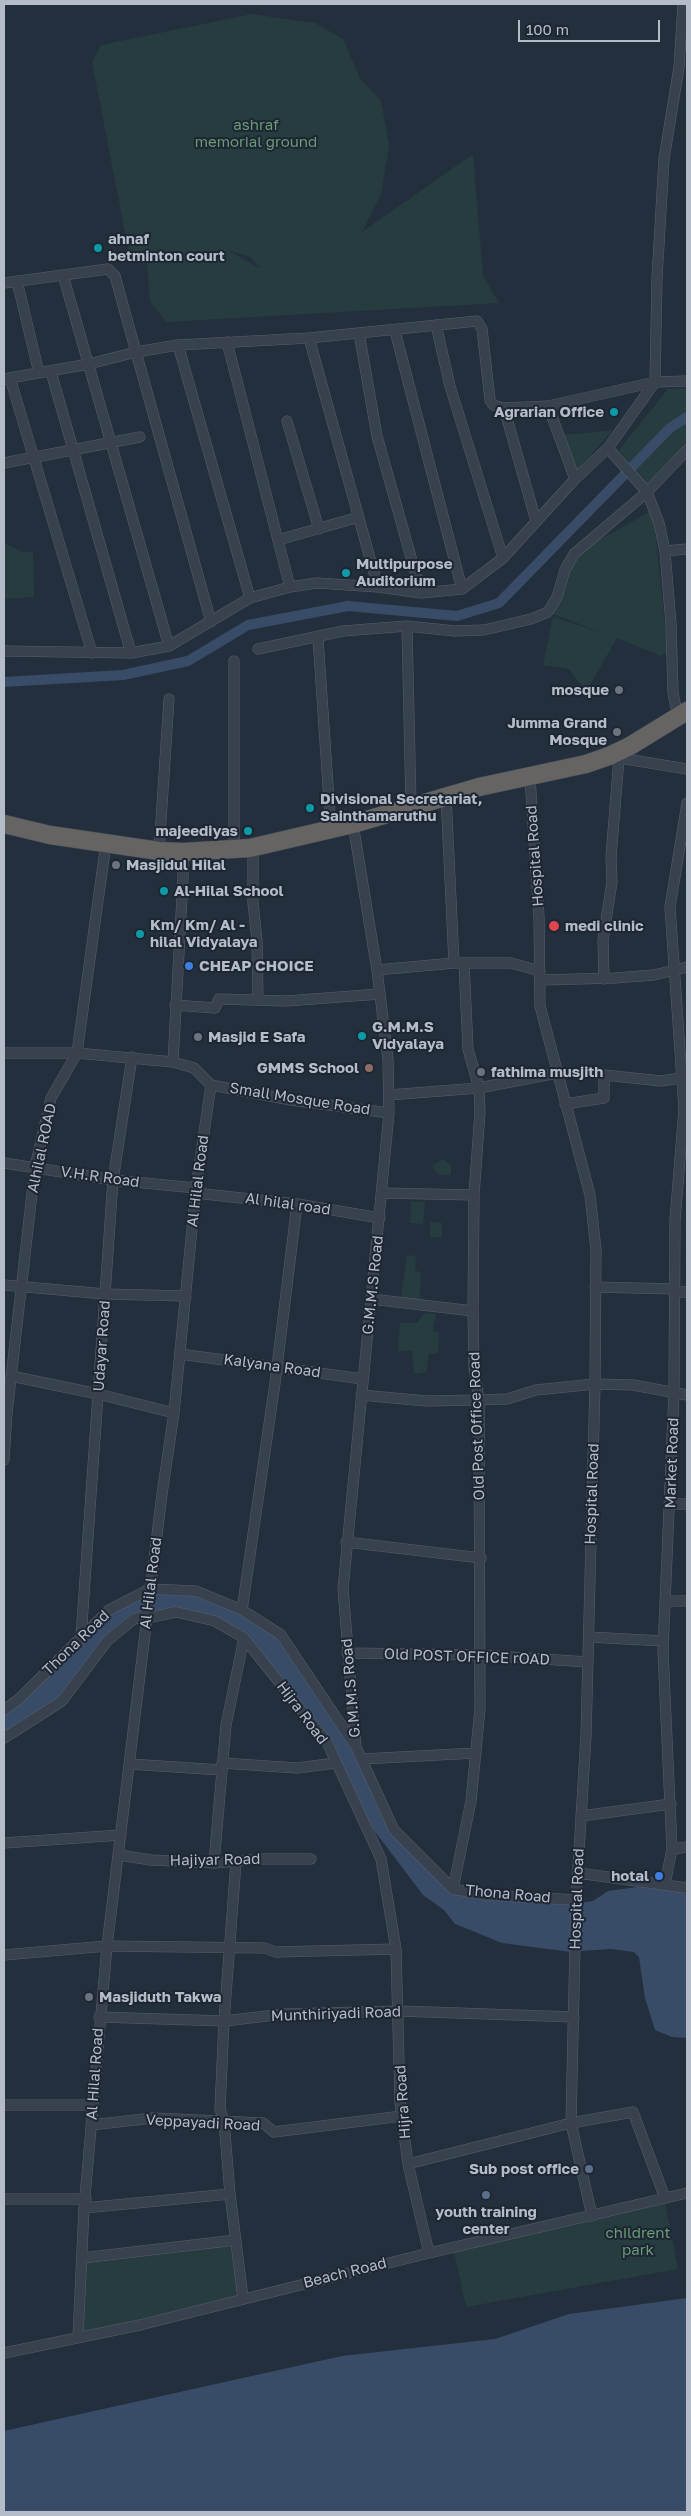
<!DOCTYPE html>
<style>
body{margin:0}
#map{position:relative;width:691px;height:2516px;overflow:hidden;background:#242f3e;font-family:"Golos Text",sans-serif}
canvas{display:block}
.frame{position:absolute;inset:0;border:5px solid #b4bcc9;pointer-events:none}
.scale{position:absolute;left:518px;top:20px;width:142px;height:22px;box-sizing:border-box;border:2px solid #b4bcc9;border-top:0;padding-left:6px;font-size:15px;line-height:18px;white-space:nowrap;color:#b4bcc9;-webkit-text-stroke:4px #1d2633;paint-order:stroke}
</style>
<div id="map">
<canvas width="691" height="2516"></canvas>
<div class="frame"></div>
<div class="scale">100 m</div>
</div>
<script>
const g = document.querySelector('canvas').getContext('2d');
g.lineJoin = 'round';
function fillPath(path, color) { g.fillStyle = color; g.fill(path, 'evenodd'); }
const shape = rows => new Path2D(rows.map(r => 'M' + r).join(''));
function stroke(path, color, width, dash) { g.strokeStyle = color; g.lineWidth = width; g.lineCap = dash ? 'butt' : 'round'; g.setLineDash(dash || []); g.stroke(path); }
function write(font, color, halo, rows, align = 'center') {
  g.font = font + ' "Golos Text",sans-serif'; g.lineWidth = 4; g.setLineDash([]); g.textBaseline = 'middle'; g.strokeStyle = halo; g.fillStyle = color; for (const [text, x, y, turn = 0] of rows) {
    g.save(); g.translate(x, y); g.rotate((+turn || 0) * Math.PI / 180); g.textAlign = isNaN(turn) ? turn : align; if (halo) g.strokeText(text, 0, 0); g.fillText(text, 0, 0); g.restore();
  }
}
fillPath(shape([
 [252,14,315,23,343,39,360,78,381,101,389,146,381,194,362,232,473,154,483,276,499,303,166,322,150,301,146,250,129,253,92,62,101,45],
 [228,250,250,257,260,267,259,268],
 [687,388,687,444,647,486,619,450,668,389],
 [613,430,576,472,564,435],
 [653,510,668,652,661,656,617,638,586,692,569,669,543,665,553,617,603,633,553,614,574,554],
 [4,543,23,552,33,552,34,597,4,599],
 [443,1159,451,1165,451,1175,438,1175,432,1166],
 [411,1201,425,1202,423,1224,410,1223],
 [430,1222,442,1223,442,1237,430,1237],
 [407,1255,416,1256,415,1270,421,1273,420,1301,401,1298],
 [424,1313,436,1314,433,1331,439,1333,438,1353,429,1354,426,1372,414,1374,412,1351,398,1351,400,1323,417,1323],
 [665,2202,678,2269,466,2307,453,2248],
 [236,2240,243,2298,78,2337,82,2258]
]), '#263c3f');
fillPath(shape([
 [155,1589,192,1591,278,1633,356,1747,386,1821,453,1889,571,1904,571,1952,502,1943,480,1934,455,1924,444,1910,423,1895,373,1829,336,1763,333,1741,308,1719,273,1667,215,1621,165,1610,120,1630,72,1691,4,1738,4,1710,109,1610],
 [645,1886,687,1892,687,2038,672,2037,655,2030,645,1998,639,1957,634,1952,611,1949,580,1951,580,1903,593,1901,608,1891],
 [687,2298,687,2512,4,2512,4,2431,342,2356,495,2339,569,2314]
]), '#394c67');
stroke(shape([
 [4,682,123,675,188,661,248,625,348,606,457,616,499,603,670,428,687,417]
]), '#394c67', 10);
const minor = shape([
 [683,4,679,67,664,159,657,278,655,382,687,381],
 [63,275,169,646],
 [17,281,39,373],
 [4,283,108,269,115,276,136,352,178,345,309,338,477,321,482,329,490,400,493,405,504,408,548,406,655,382],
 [436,325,450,386,503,558],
 [395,331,462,589],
 [359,333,377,436,421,593],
 [309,338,378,587],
 [227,342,290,587],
 [178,345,250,598],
 [51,372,131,653],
 [10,378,92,653],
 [4,379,89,364,136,352,211,622],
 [548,406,575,479],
 [504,408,536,521],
 [287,421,319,529],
 [608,448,647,492,659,523,665,551,671,624,673,693,678,717],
 [4,463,140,437],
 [278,540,359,517],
 [665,551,687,549],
 [407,626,411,806],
 [318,638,331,830],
 [258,649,343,631,407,626,455,631,484,630,531,619,548,612,557,597,565,570,574,554,647,492,687,450],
 [4,651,131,653,169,646,250,598,290,587,317,583,378,587,421,593,462,589,503,558,575,479,608,448,655,382],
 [234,661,234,850],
 [613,757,687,769],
 [530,777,539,917,540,1006,590,1195,596,1250,595,1384,586,1736,576,1900,571,2123,592,2216],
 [446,795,454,963],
 [353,824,377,970,388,1060,389,1113,343,1589,356,1747],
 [253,848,253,903,257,940,258,1000],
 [159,851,169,699],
 [377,970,454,963,511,963,540,971],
 [604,979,603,940,612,882,611,857,619,758],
 [540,980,615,978,654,975,687,967],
 [175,1005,215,1008,219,999,286,1001,380,994],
 [4,1053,77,1053,173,1062],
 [211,1085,291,1100,389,1113],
 [389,1095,479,1088,557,1073],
 [565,1104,604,1098,604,1075,661,1081,687,1077],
 [4,1163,113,1180,196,1188],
 [195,1193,297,1204,380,1218],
 [382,1193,474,1195],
 [4,1285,105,1294,186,1296],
 [595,1287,675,1289],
 [675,1292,687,1292],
 [371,1299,473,1311],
 [180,1354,363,1379],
 [11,1376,98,1394,174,1413],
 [361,1395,426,1401,479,1400,507,1399,536,1390,595,1384,633,1385,687,1395],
 [4,1460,7,1413,35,1167,51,1098,77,1053,106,843],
 [671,1504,687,1504],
 [346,1542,481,1558],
 [665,1601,687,1601],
 [242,1610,275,1383,297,1204],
 [147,1618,176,1612,215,1621,244,1638,327,1742,381,1859,396,1949,400,2102,408,2164,429,2253],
 [81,1637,113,1180,132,1057],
 [589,1637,663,1641],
 [347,1653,481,1655,588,1662],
 [4,1710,19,1699,109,1610,150,1589,196,1591,242,1610,281,1635,356,1747,394,1830,453,1889,486,1895,576,1900],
 [4,1738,62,1701,108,1640,134,1619,147,1615],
 [362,1759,476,1753],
 [222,1763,297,1768,336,1763],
 [129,1764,221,1770],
 [581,1816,671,1804],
 [4,1843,121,1835],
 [672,1849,687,1847],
 [119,1855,151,1860,214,1863,260,1859,311,1859],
 [236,1862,224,2021,220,2109,224,2121,230,2194,243,2298],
 [214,1863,226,1725,244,1638],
 [578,1873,687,1888],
 [665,1884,672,1849,663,1651,674,1392,675,1220,684,1109,670,907,687,803],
 [453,1889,471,1801,480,1709,479,1400,474,1368,473,1311,474,1195,480,1112,479,1088,468,1049,464,963],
 [4,1955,107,1946,265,1948,275,1952,396,1949],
 [99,2017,224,2021,284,2014,399,2011,574,2017],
 [4,2105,93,2105],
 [91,2125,153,2118,263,2123,274,2132,402,2116],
 [408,2164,571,2123,633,2112,665,2198],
 [4,2199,86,2199],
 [84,2208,230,2194],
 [82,2258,236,2240],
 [78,2337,84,2208,107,1946,162,1494,174,1413,196,1188,211,1085,194,1068,173,1062,183,879,183,852],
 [4,2353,140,2325,429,2253,687,2193]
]);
const trunk = shape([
 [4,824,50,835,159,851,183,852,250,848,353,824,479,787,586,764,609,756,630,746,687,711]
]);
stroke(minor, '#565f6c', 11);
stroke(trunk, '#434c59', 19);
stroke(minor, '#38414e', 10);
stroke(trunk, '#656462', 18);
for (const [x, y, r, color] of [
 [98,248,5,"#0f9aa8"],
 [614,412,5,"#0f9aa8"],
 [346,573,5,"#0f9aa8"],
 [619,690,5,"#6b7280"],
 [617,732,5,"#6b7280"],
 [310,808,5,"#0f9aa8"],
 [248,831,5,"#0f9aa8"],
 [116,865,5,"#6b7280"],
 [164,891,5,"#0f9aa8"],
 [554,926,6,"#e0444e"],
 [140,934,5,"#0f9aa8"],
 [189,966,5,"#3f7fe0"],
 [362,1036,5,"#0f9aa8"],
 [198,1037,5,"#6b7280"],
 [369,1068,5,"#8d6e63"],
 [481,1072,5,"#6b7280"],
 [659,1876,5,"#3f7fe0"],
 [89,1997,5,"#6b7280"],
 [589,2169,5,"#5c6f8a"],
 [486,2195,5,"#5c6f8a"]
]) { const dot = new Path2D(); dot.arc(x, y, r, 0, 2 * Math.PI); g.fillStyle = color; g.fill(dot); stroke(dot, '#1d2633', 2); }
write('15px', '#6b9a76', '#1d2633', [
 ["ashraf",256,125],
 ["memorial ground",256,142],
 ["childrent",638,2233],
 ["park",638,2250]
]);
write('bold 15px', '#b4bcc9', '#1d2633', [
 ["ahnaf",108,239],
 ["betminton court",108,256],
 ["Agrarian Office",604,412,"right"],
 ["Multipurpose",356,564],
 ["Auditorium",356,581],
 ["mosque",609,690,"right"],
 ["Jumma Grand",607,723,"right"],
 ["Mosque",607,740,"right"],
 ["Divisional Secretariat,",320,799],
 ["Sainthamaruthu",320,816],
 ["majeediyas",238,831,"right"],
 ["Masjidul Hilal",126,865],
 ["Al-Hilal School",174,891],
 ["Km/ Km/ Al -",150,925],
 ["hilal Vidyalaya",150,942],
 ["medi clinic",565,926],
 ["CHEAP CHOICE",199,966],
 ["G.M.M.S",372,1027],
 ["Vidyalaya",372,1044],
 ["Masjid E Safa",208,1037],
 ["GMMS School",359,1068,"right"],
 ["fathima musjith",491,1072],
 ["hotal",649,1876,"right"],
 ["Masjiduth Takwa",99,1997],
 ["Sub post office",579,2169,"right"],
 ["youth training",486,2212,"center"],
 ["center",486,2229,"center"]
], 'left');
write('15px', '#b4bcc9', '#1d2633', [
 ["Hospital Road",535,856,-94],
 ["Small Mosque Road",300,1099,9],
 ["Alhilal ROAD",42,1148,-78],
 ["V.H.R Road",100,1177,8],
 ["Al Hilal Road",198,1181,-83],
 ["Al hilal road",288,1204,8],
 ["G.M.M.S Road",373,1285,-84],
 ["Udayar Road",102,1346,-86],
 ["Kalyana Road",272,1366,8],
 ["Old Post Office Road",477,1426,-92],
 ["Market Road",672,1463,-88],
 ["Hospital Road",592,1494,-88],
 ["Al Hilal Road",151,1583,-83],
 ["Thona Road",76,1643,-44],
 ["Old POST OFFICE rOAD",467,1657,2],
 ["G.M.M.S Road",351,1688,-95],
 ["Hijra Road",302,1713,53],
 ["Hajiyar Road",215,1860,-1],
 ["Thona Road",508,1894,5],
 ["Hospital Road",577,1899,-88],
 ["Munthiriyadi Road",336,2014,-2],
 ["Al Hilal Road",95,2074,-86],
 ["Hijra Road",403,2102,-94],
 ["Veppayadi Road",203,2123,3],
 ["Beach Road",345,2273,-14]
]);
</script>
